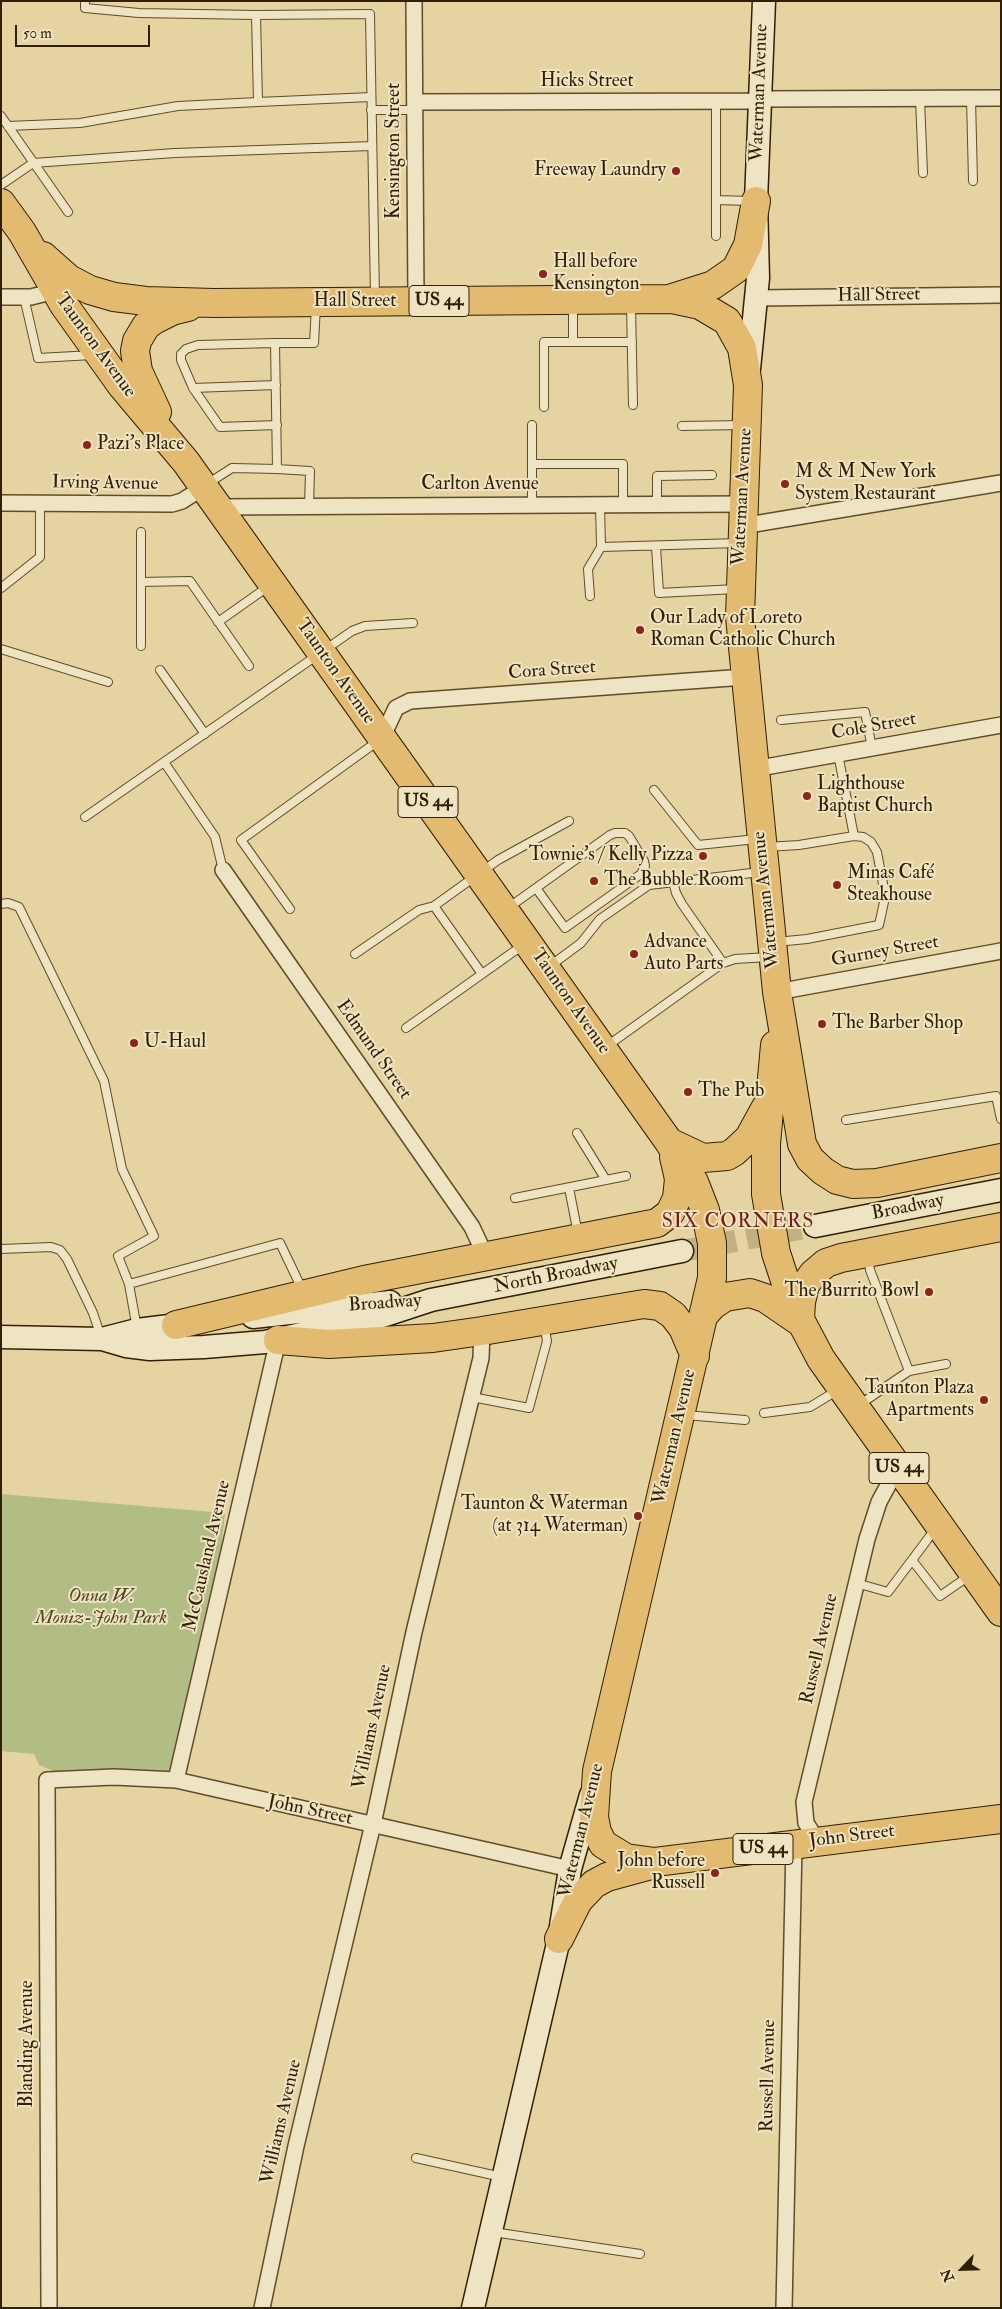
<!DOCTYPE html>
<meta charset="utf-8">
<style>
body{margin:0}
#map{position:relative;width:1002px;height:2309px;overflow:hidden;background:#e5d4a1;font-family:"IM FELL Double Pica",serif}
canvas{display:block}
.frame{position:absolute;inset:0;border:2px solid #321f01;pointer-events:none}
.north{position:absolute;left:937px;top:2244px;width:50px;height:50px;-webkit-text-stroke:4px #eee3c2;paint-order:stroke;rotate:246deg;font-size:14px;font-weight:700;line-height:20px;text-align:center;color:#321f01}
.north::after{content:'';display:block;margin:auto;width:18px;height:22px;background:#321f01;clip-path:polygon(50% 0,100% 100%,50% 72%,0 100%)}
.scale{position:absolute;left:15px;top:25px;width:135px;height:22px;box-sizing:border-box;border:2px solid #321f01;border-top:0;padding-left:6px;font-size:15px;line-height:18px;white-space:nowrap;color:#321f01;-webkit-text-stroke:4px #eee3c2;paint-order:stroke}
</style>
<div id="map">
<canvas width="1002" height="2309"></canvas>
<div class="frame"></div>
<div class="north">N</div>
<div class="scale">50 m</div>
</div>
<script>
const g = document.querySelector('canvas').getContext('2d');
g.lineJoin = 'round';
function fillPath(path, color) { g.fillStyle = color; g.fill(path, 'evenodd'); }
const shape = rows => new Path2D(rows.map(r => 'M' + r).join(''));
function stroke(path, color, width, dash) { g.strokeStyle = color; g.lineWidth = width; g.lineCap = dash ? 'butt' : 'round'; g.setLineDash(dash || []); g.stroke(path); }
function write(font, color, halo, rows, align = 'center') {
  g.font = font + ' "IM FELL Double Pica",serif'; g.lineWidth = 4; g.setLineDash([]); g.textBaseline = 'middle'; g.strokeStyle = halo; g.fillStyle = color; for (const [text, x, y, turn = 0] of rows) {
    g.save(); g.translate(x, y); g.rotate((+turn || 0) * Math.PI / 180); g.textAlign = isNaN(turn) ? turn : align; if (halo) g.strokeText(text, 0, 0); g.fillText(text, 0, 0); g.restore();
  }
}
fillPath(shape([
 [1,1494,225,1513,211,1640,171,1771,108,1769,56,1772,39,1765,34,1754,1,1751]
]), '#b2bd86');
stroke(shape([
 [682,1251,815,1226]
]), '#c1b081', 22, [22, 11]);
const lane = shape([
 [256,15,370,14,375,297],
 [971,98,973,181],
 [920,99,923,173],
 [716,101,716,200,751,201],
 [258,102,371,97],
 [371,110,415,110],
 [1,116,68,212],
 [8,126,80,123,178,106,258,102,256,15,139,13,85,8,85,1],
 [1,185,33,163,175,153,372,146],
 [716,236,716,200],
 [24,297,38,358,93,355],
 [573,304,573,342],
 [631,305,633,405],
 [275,343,198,345,186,349,181,354,181,360,193,388,220,427,277,425],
 [193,388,276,385],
 [544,407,544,342,632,342],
 [532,425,532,505],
 [682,426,742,425],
 [532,464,623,464,623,504],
 [207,484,232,468,277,469],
 [657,504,657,476,712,475],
 [600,505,601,547,739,543],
 [309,506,310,471,277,469,275,343,314,343,316,306],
 [141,532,141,646],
 [656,547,659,593,736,589],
 [141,582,190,581,249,666],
 [1,588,40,557,40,503],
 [590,596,588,569,601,547],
 [218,622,269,586],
 [1,649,108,682],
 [160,670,205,734],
 [781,720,865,712,872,748],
 [838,754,854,836],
 [164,762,215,837,223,870],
 [654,790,698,845,757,839],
 [85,817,352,631,365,626,413,623],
 [766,847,799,845,854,836,863,837,871,842,877,852,884,889,884,902,879,925,807,939,776,942],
 [673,881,676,893,682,904,723,963],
 [1,904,8,903,19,907,104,1081,122,1169,154,1236,118,1256,129,1284,137,1329],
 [508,908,536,888,596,845,610,835,615,833,625,833,629,836,644,861,645,866,641,874,565,928,536,888],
 [290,909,241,840,378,741],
 [355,954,419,910,434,906],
 [550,966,581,943,600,919,649,885,760,872],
 [482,974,434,906,498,860,569,821],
 [406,1028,523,945],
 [607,1046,723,963,735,959,769,957],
 [846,1120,996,1096,1001,1119],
 [577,1133,606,1180],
 [569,1188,578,1234],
 [515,1198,626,1176],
 [1,1249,51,1247,60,1250,67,1259,93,1313,101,1337],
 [129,1284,280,1243,302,1289],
 [909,1371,946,1364],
 [472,1397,529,1408,547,1341,544,1325],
 [859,1405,909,1371,870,1270,868,1257],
 [764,1413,810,1407,838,1390],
 [685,1415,745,1420],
 [912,1560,940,1596,969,1576],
 [856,1583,888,1592,936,1528],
 [416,2158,502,2177],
 [493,2232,640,2254]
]);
const street = shape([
 [414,1,416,301],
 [760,99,1001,98],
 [415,102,760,101],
 [1,297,31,297,55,291],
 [757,298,1001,295],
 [1,503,172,504,182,501,204,487],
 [218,507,743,504],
 [742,526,1001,483],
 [382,738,396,708,410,701,745,677],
 [754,769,1001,725],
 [223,870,472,1227,485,1255],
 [777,992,1001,951],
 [176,1780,278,1340],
 [818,1842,806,1823,804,1802,867,1539,879,1502,898,1467],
 [49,2308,47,1780,114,1777,176,1780,570,1869],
 [262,2308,296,2146,373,1824,414,1632,481,1358,482,1331],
 [784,2308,794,1845]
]);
const secondary = shape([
 [749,369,758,278,756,201,764,1],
 [815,1226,1001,1190],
 [253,1317,390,1302],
 [1,1337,102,1339,137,1330,194,1323],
 [102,1339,126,1346,150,1349,204,1347,265,1342,379,1317,431,1300,682,1251],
 [473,2308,559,1939,570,1869,591,1795]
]);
const highway = shape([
 [1,203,22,232,64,305,122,386,186,462,669,1142,694,1182,705,1210,712,1243,712,1278,597,1771,594,1817,597,1832,603,1844,626,1858,655,1862,1001,1819],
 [43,256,69,279,90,290,114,297,146,301,214,303,672,299,700,305,727,321,742,348,748,385,740,617,777,992,802,1144,810,1159,823,1171,837,1180,853,1184,877,1183,1001,1158],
 [672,298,713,285,736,269,748,245,756,201],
 [157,412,138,371,135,351,137,341,146,326,154,320,172,311,188,307],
 [775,1045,766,1144,766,1194,776,1253,794,1308,821,1359,1001,1612],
 [669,1142,703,1158,727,1156,734,1152,749,1138,766,1107],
 [704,1315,713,1305,725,1297,750,1293,765,1298,800,1322],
 [800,1320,801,1302,805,1285,813,1274,826,1263,841,1258,1001,1227],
 [176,1325,364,1280,657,1223,670,1213,677,1198,679,1179,674,1157],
 [278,1340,329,1344,433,1338,482,1331,644,1304,660,1306,673,1315,683,1328,695,1356],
 [559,1939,578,1901,594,1884,607,1877,651,1865]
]);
stroke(lane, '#5f4c29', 10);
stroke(street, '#5f4c29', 18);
stroke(secondary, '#321f01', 25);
stroke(highway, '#321f01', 30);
stroke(lane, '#eee3c2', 8);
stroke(street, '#eee3c2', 15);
stroke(secondary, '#eee3c2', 22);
stroke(highway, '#e2ba70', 28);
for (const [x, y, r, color] of [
 [676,171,5,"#8f2418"],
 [543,274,5,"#8f2418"],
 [87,445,5,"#8f2418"],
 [785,484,5,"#8f2418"],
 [640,630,5,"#8f2418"],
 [807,796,5,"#8f2418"],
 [703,856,5,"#8f2418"],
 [594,881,5,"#8f2418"],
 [837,885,5,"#8f2418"],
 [634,954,5,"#8f2418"],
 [822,1024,5,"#8f2418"],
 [134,1043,5,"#8f2418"],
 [688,1092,5,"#8f2418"],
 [929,1292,5,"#8f2418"],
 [984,1400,5,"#8f2418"],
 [638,1516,5,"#8f2418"],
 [715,1873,5,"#8f2418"]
]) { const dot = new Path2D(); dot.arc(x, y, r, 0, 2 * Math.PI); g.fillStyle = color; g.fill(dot); stroke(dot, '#eee3c2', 2); }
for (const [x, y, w] of [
 [439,301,60],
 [428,802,60],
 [899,1468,60],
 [763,1849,60]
]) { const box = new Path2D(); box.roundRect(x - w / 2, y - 15.5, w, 31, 4); g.fillStyle = '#eee3c2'; g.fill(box); stroke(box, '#321f01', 1); }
write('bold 18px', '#321f01', null, [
 ["US 44",439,301],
 ["US 44",428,802],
 ["US 44",899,1468],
 ["US 44",763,1849]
]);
write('19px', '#321f01', '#eee3c2', [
 ["Hicks Street",587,82],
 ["Waterman Avenue",760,93,-88],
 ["Kensington Street",395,151,-90],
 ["Hall Street",879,296,-1],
 ["Hall Street",355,302],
 ["Taunton Avenue",95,346,54],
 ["Irving Avenue",105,484,1],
 ["Carlton Avenue",480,485],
 ["Waterman Avenue",743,497,-87],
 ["Cora Street",552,671,-4],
 ["Taunton Avenue",335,672,55],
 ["Cole Street",874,727,-10],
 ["Waterman Avenue",767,900,-96],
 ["Gurney Street",885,952,-10],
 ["Taunton Avenue",570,1002,55],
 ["Edmund Street",373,1050,55],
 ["Broadway",908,1208,-11],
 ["North Broadway",556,1276,-11],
 ["Broadway",385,1304,-4],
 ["Waterman Avenue",675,1437,-77],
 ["McCausland Avenue",208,1556,-77],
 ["Russell Avenue",820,1649,-77],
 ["Williams Avenue",373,1727,-78],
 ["John Street",310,1811,12],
 ["Waterman Avenue",582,1831,-76],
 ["John Street",852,1837,-7],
 ["Blanding Avenue",28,2044,-90],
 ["Russell Avenue",769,2076,-89],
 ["Williams Avenue",282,2122,-77]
]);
write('19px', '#321f01', '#eee3c2', [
 ["Freeway Laundry",666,171,"right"],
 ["Hall before",553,263],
 ["Kensington",553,285],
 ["Pazi's Place",97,445],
 ["M & M New York",795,473],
 ["System Restaurant",795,495],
 ["Our Lady of Loreto",650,619],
 ["Roman Catholic Church",650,641],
 ["Lighthouse",817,785],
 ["Baptist Church",817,807],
 ["Townie's / Kelly Pizza",693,856,"right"],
 ["Minas Café",847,874],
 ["Steakhouse",847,896],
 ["The Bubble Room",604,881],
 ["Advance",644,943],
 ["Auto Parts",644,965],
 ["The Barber Shop",832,1024],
 ["U-Haul",144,1043],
 ["The Pub",698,1092],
 ["The Burrito Bowl",919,1292,"right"],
 ["Taunton Plaza",974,1389,"right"],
 ["Apartments",974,1411,"right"],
 ["Taunton & Waterman",628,1505,"right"],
 ["(at 314 Waterman)",628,1527,"right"],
 ["John before",705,1862,"right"],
 ["Russell",705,1884,"right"]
], 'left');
write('italic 19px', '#524622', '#eee3c2', [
 ["Onna W.",101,1597],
 ["Moniz-John Park",101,1619]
]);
g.letterSpacing = '1px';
write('20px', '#7a1f14', '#eee3c2', [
 ["SIX CORNERS",738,1223]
]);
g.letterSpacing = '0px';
</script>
